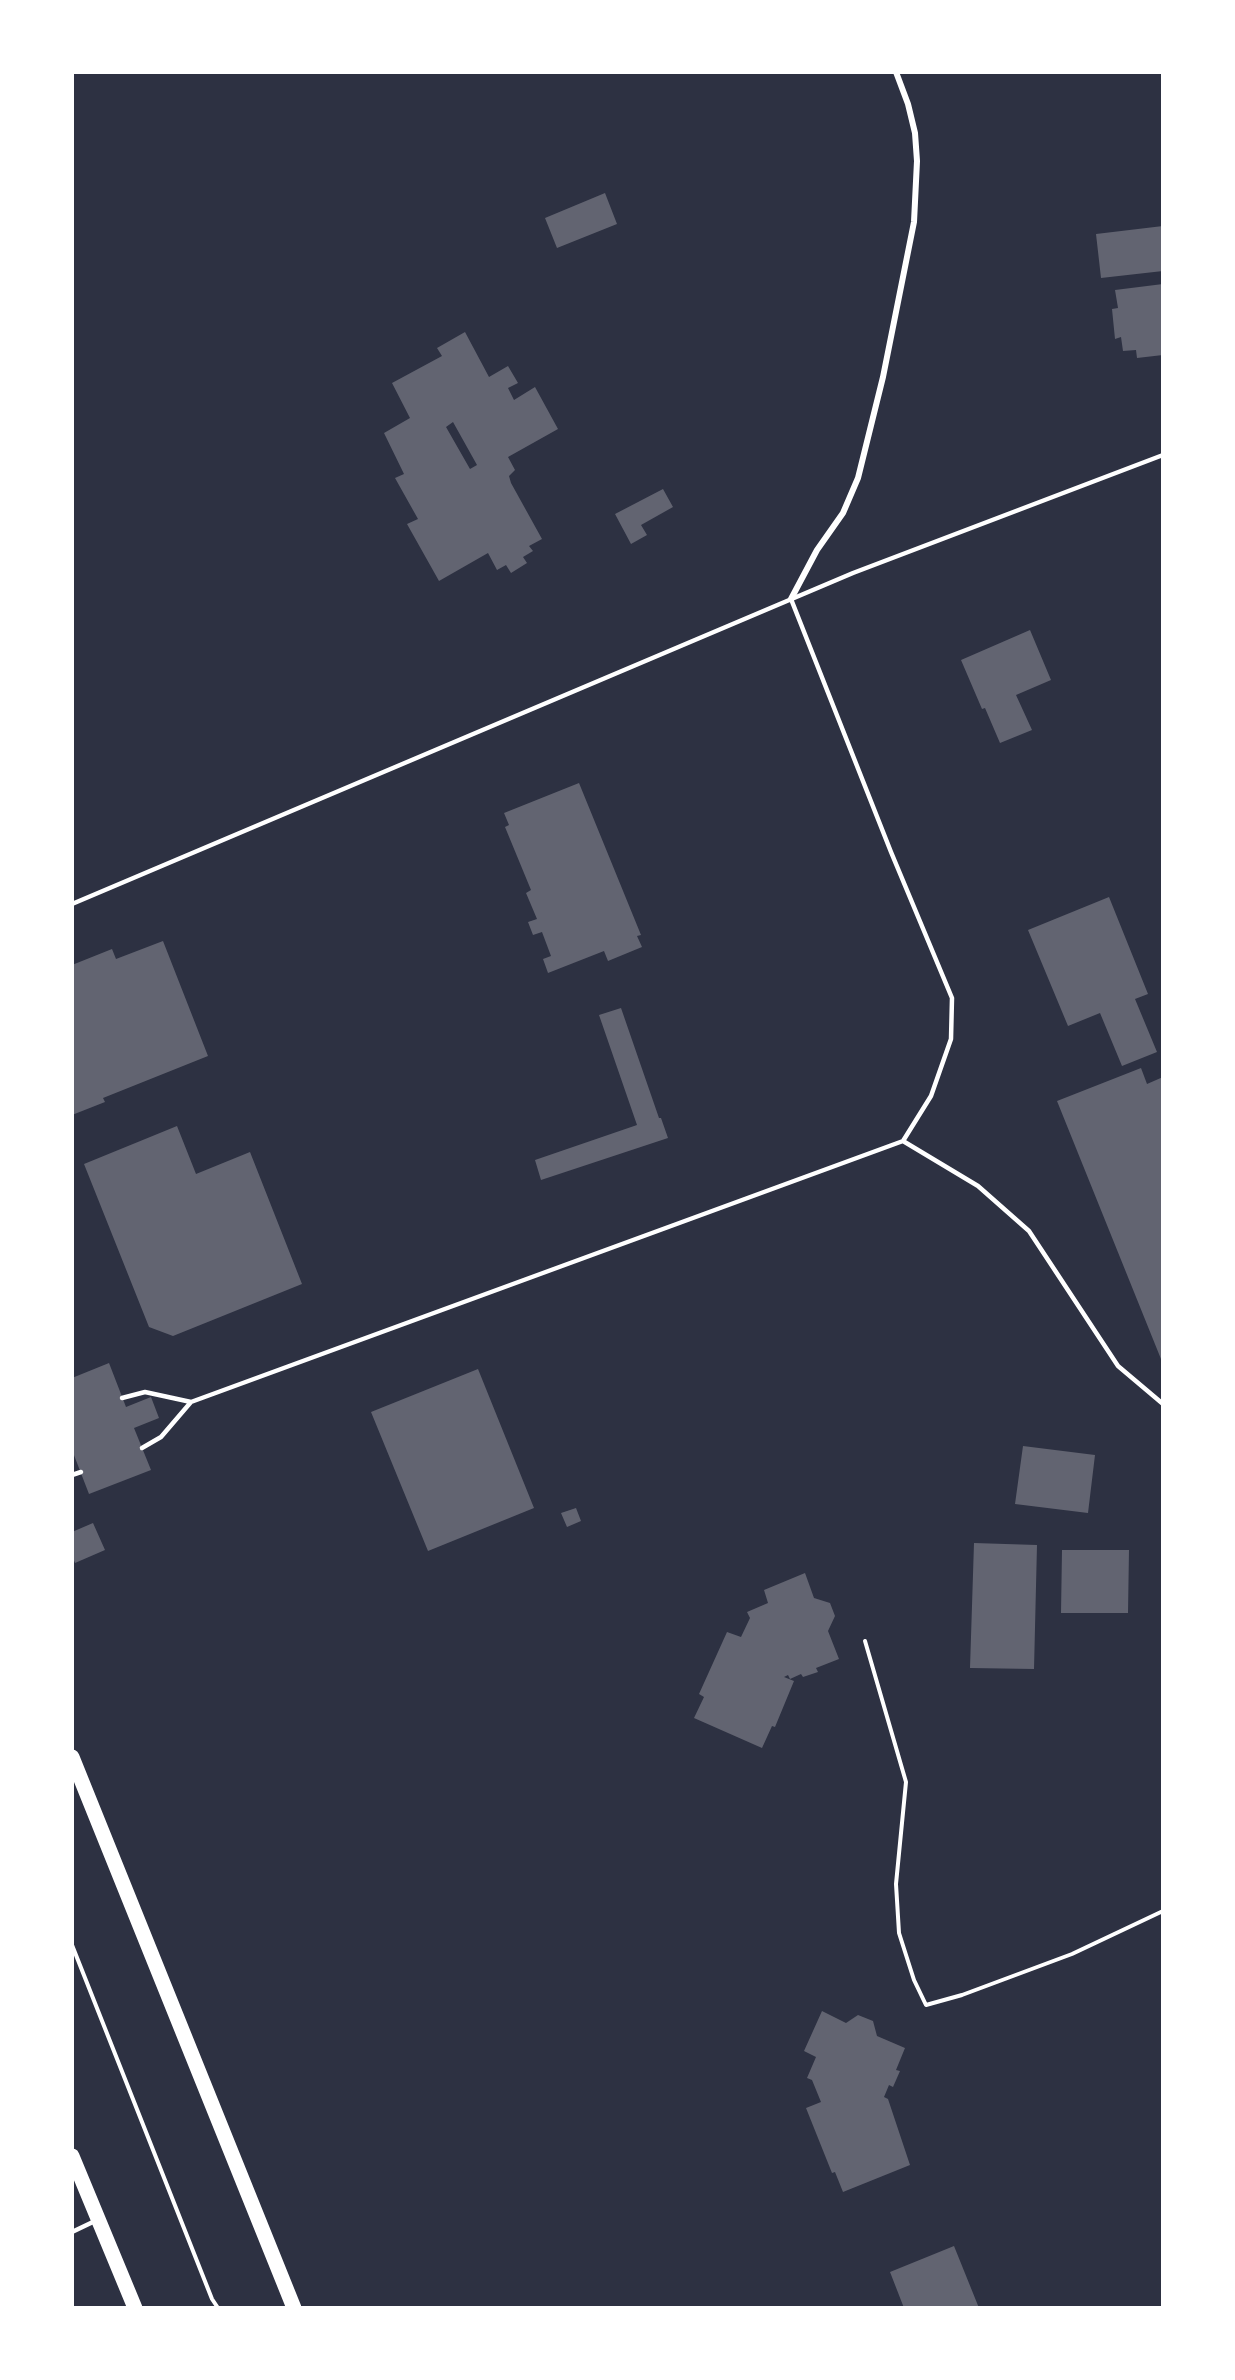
<!DOCTYPE html>
<style>
body{margin:0}
#map{position:relative;width:1235px;height:2380px;overflow:hidden;background:#2d3142;font-family:Roboto,sans-serif}
canvas{display:block}
.frame{position:absolute;inset:0;border:74px solid #fff;pointer-events:none}
</style>
<div id="map">
<canvas width="1235" height="2380"></canvas>
<div class="frame"></div>
</div>
<script>
const g = document.querySelector('canvas').getContext('2d');
g.lineJoin = 'round';
function fillPath(path, color) { g.fillStyle = color; g.fill(path, 'evenodd'); }
const shape = rows => new Path2D(rows.map(r => 'M' + r).join(''));
function stroke(path, color, width, dash) { g.strokeStyle = color; g.lineWidth = width; g.lineCap = dash ? 'butt' : 'round'; g.setLineDash(dash || []); g.stroke(path); }
fillPath(shape([
 [605,193,617,224,557,248,545,218],
 [1163,226,1163,271,1101,278,1096,234],
 [1163,284,1163,355,1137,358,1136,350,1123,351,1121,337,1115,339,1112,309,1118,308,1115,290],
 [465,332,489,377,508,366,518,383,508,388,514,400,535,387,558,429,508,457,515,470,509,476,511,483,542,539,529,546,533,551,523,557,527,563,511,573,506,565,497,570,488,553,439,581,407,524,418,519,395,478,404,474,384,433,410,418,392,383,442,356,437,348],
 [453,422,477,465,470,469,446,427],
 [663,489,673,507,641,525,647,535,631,544,615,514],
 [1030,630,1051,680,1016,695,1032,730,1000,743,985,708,982,709,961,660],
 [579,783,641,935,637,936,642,947,608,961,604,951,548,973,543,959,551,956,542,932,533,935,528,922,537,919,526,893,531,890,505,827,509,825,504,813],
 [1109,897,1148,994,1135,999,1157,1052,1122,1066,1100,1013,1068,1026,1028,930],
 [163,941,208,1056,103,1098,105,1102,72,1115,72,965,112,949,116,959],
 [621,1008,659,1118,661,1118,668,1138,541,1180,535,1160,637,1125,599,1015],
 [1141,1068,1147,1084,1163,1077,1163,1364,1057,1101],
 [177,1126,196,1174,250,1152,302,1284,173,1336,149,1327,84,1164],
 [109,1363,126,1407,151,1397,159,1418,134,1428,151,1470,89,1494,72,1450,72,1378],
 [478,1369,534,1508,428,1551,371,1412],
 [1023,1446,1095,1455,1088,1513,1015,1504],
 [576,1508,581,1521,567,1527,561,1513],
 [93,1523,105,1550,75,1563,72,1556,72,1532],
 [974,1543,1037,1545,1034,1669,970,1668],
 [1062,1550,1129,1550,1128,1613,1061,1613],
 [805,1573,814,1598,830,1603,835,1616,828,1631,839,1659,816,1668,818,1672,803,1677,801,1674,790,1679,788,1675,784,1677,794,1681,775,1727,772,1726,762,1748,694,1718,704,1697,699,1694,727,1632,741,1637,750,1618,747,1612,768,1603,764,1590],
 [822,2011,846,2023,858,2015,873,2021,877,2036,905,2048,896,2070,900,2071,893,2087,889,2085,884,2097,888,2099,910,2165,843,2192,835,2172,832,2173,806,2108,821,2102,812,2080,807,2078,816,2057,804,2051],
 [954,2246,979,2308,904,2308,890,2272]
]), '#626471');
stroke(shape([
 [865,1641,906,1782,896,1884,899,1933,914,1980,926,2005,962,1995,1072,1954,1163,1911],
 [72,1945,212,2299,218,2308]
]), '#fff', 4);
stroke(shape([
 [72,904,853,573,1163,455],
 [903,1141,978,1186,1029,1231,1118,1366,1163,1404],
 [122,1398,145,1392,191,1402],
 [142,1448,161,1437,191,1402,903,1141,931,1096,951,1039,952,998,891,852,791,599],
 [72,1475,81,1472],
 [72,2232,95,2221]
]), '#fff', 4.5);
stroke(shape([
 [791,599,817,550,843,513,858,478,883,377,914,222,917,161,915,133,908,104,896,72]
]), '#fff', 6);
stroke(shape([
 [72,1757,294,2308],
 [72,2156,135,2308]
]), '#fff', 15);
</script>
